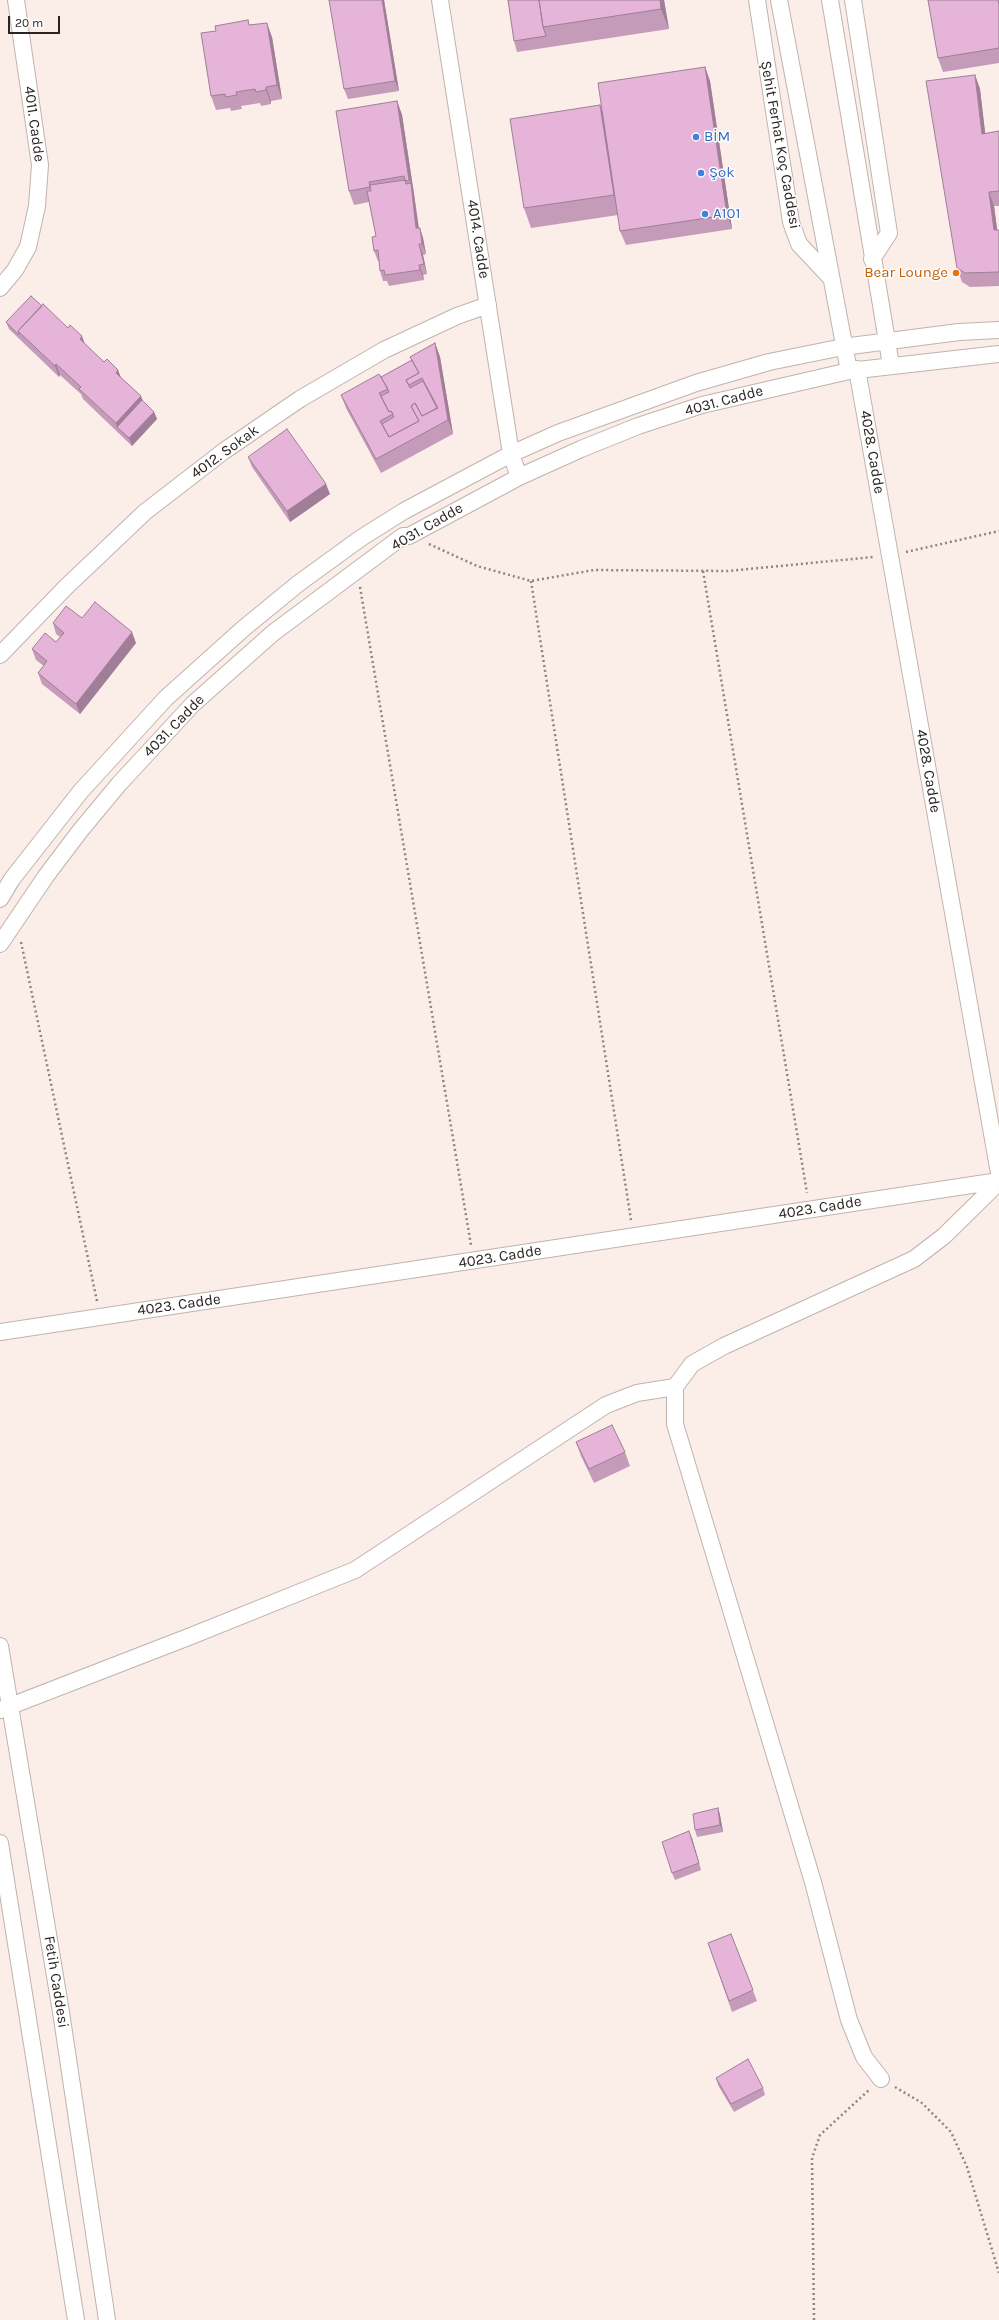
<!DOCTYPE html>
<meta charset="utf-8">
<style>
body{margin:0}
#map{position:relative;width:999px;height:2320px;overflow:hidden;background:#fbede8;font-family:Karla,sans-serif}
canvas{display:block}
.scale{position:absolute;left:8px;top:16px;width:52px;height:18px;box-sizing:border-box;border:2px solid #2a2523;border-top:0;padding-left:5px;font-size:12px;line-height:14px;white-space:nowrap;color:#2a2523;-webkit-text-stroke:3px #fefefe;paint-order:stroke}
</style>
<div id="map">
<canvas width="999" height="2320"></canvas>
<div class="scale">20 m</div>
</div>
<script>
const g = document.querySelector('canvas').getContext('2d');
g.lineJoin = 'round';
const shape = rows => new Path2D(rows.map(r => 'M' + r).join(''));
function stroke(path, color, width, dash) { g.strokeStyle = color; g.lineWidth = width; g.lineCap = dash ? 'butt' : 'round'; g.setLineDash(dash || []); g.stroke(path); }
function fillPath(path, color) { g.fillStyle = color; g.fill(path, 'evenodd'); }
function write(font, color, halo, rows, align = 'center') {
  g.font = font + ' Karla,sans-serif'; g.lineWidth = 3; g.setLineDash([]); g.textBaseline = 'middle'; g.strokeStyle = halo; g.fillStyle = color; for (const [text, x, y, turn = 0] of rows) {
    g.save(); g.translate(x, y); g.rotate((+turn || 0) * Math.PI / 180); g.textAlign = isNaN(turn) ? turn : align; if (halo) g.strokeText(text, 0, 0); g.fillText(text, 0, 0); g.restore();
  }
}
const minor = shape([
 [440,0,511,454,519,477],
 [757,0,791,222,799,244,830,277],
 [779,0,849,371],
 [830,0,891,365],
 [853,0,889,233,872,259],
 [0,288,15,270,28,247,37,206,40,165,16,0],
 [857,369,999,1173],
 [0,655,66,587,145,512,224,451,300,399,384,350,457,316,488,305],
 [0,899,12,879,81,791,166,698,244,628,299,583,361,538,404,511,511,454,558,433,696,383,769,362,843,347,959,332,999,330],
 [0,944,46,876,80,831,119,784,193,704,273,633,403,536,409,536,519,477,581,449,638,426,702,405,849,371,999,354],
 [0,1332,999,1181],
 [0,1646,61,2012,107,2320],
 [0,1710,191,1636,355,1570,606,1405,637,1393,675,1387],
 [0,1843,76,2320],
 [881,2079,864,2057,849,2020,813,1882,675,1424,675,1387,692,1364,724,1346,914,1259,944,1236,999,1182]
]);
stroke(minor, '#c0b3ae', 18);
stroke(shape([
 [429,544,477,566,531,581,594,570,728,571,873,557],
 [906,552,999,531],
 [703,571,807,1193],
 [531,581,631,1220],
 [360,587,471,1245],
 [21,942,97,1301],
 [895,2087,922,2103,951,2132,967,2167,999,2273],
 [814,2320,812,2158,820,2135,869,2090]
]), '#8e8581', 2.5, [2, 3]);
stroke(minor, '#fff', 16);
fillPath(shape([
 [384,0,399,91,348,99,344,89],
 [508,0,664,0,669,29,517,52,514,41],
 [999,0,999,63,943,72,938,58],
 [250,25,272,37,282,99,271,101,271,104,261,106,260,103,241,106,242,109,231,111,230,108,216,110,211,96],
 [705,67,710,81,732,229,626,245,620,231,618,215,531,228,524,208,602,111],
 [975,75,980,89,985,134,999,131,999,206,994,206,997,230,999,230,999,286,970,287,962,282,957,268],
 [397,101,402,115,414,194,419,228,423,238,426,254,423,255,427,274,423,275,424,280,389,286,387,281,383,281,380,271,379,261,378,261,374,251,376,236,369,202,354,205,349,191],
 [42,306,85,344,104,362,118,370,121,378,142,400,154,412,157,419,132,446,83,399,81,394,72,386,60,375,59,377,9,329,6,322],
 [435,343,440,357,453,434,381,473,346,408,341,395,381,377,412,360,410,357],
 [248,457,330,494,290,522,252,467],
 [82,618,136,643,80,714,42,684,38,673,44,666,36,660,32,649,56,642,60,637,56,634,53,623],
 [576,1442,625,1452,630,1466,594,1483,581,1456],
 [718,1808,720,1815,723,1832,697,1837,695,1830],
 [692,1838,701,1870,675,1880,672,1873],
 [731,1934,757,2001,732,2012,708,1943],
 [716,2078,763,2088,765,2095,734,2112,718,2085]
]), '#c59bba');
fillPath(shape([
 [382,0,384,0,399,91,395,81],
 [660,0,664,0,669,29,661,9],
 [267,23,272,37,282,99,277,85],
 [705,67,710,81,732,229,727,215],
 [975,75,980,89,987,148,982,134],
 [266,87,271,101,271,104,266,90],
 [397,101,402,115,414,194,420,239,416,228,411,183,409,180],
 [600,105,607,125,621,215,614,195],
 [989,192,994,206,999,243,994,230],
 [420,228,423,238,426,254,422,244],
 [419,244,423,255,427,274,424,264],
 [419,265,423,275,424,280,420,270],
 [82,336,86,347,80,339],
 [435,343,440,357,453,434,448,420],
 [56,364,60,375,59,377,55,366],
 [118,370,122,381,116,373],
 [141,396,145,407,117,427,116,423],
 [154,412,157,419,132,446,129,438],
 [326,484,330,494,290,522,287,511],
 [132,632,136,643,80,714,76,704],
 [718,1808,720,1815,723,1832,720,1825],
 [689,1831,692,1838,701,1870,699,1863]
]), '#a07e97');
const building = shape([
 [329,0,382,0,395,81,344,89,329,0],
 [508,0,539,0,543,27,546,36,514,41,508,0],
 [539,0,660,0,661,9,543,27,539,0],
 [928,0,998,0,999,5,999,48,938,58,928,0],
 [248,20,249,25,267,23,277,85,266,87,266,90,256,92,255,89,236,92,237,95,226,97,225,94,211,96,201,33,216,31,215,26,248,20],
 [705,67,727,215,620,231,598,83,705,67],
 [975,75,982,134,999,131,999,191,989,192,994,230,999,230,999,272,965,273,957,268,926,81,975,75],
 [397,101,409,180,405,181,404,176,369,182,370,187,349,191,336,111,397,101],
 [600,105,614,195,524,208,510,119,600,105],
 [405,180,406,184,411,183,416,228,420,228,422,244,419,244,424,264,419,265,420,270,385,275,384,270,380,271,378,250,374,251,372,237,376,236,367,191,371,191,370,185,405,180],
 [31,296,42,306,18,331,19,335,6,322,31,296],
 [43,304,68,328,70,325,82,336,80,339,104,362,107,359,118,370,116,373,141,396,116,423,79,389,81,387,68,375,56,364,55,366,18,331,43,304],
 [435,343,448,420,376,459,341,395,379,374,388,389,379,393,389,412,391,411,393,414,380,421,389,437,419,421,411,406,415,403,422,416,438,408,422,378,409,385,406,380,419,373,410,357,435,343],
 [412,360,419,373,406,380,410,388,423,381,437,408,422,416,415,403,411,406,419,421,389,437,382,424,394,417,391,411,389,412,381,396,389,392,381,377,412,360],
 [142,400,154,412,129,438,117,427,142,400],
 [287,429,326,484,287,511,248,457,287,429],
 [95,602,132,632,76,704,38,673,47,661,32,649,45,633,56,642,64,633,53,623,66,606,82,618,95,602],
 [612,1425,625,1452,589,1469,576,1442,612,1425],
 [718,1808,720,1825,695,1830,693,1814,718,1808],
 [689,1831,699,1863,672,1873,662,1842,689,1831],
 [731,1934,753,1990,729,2001,708,1943,731,1934],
 [748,2059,763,2088,731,2104,716,2078,748,2059]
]);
fillPath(building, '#e5b4d8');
stroke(building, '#a07e97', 1);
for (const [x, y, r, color] of [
 [696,137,4,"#3f7fe0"],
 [701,173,4,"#3f7fe0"],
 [705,214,4,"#3f7fe0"],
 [956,273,4,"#e8710a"]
]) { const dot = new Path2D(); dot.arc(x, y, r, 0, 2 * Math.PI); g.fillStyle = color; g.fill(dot); stroke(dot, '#fefefe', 1.5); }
write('15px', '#2a2523', '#fefefe', [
 ["4011. Cadde",34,124,82],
 ["Şehit Ferhat Koç Caddesi",780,145,80],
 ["4014. Cadde",478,239,81],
 ["4031. Cadde",724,401,-15],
 ["4012. Sokak",225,452,-36],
 ["4028. Cadde",872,452,80],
 ["4031. Cadde",427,527,-30],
 ["4031. Cadde",174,726,-46],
 ["4028. Cadde",928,771,80],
 ["4023. Cadde",820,1208,-9],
 ["4023. Cadde",500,1257,-9],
 ["4023. Cadde",179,1305,-8],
 ["Fetih Caddesi",56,1982,81]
]);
write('15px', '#366cbe', '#fefefe', [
 ["BİM",704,137],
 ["Şok",709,173],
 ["A101",713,214]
], 'left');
write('15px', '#c56008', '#fefefe', [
 ["Bear Lounge",948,273]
], 'right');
</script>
